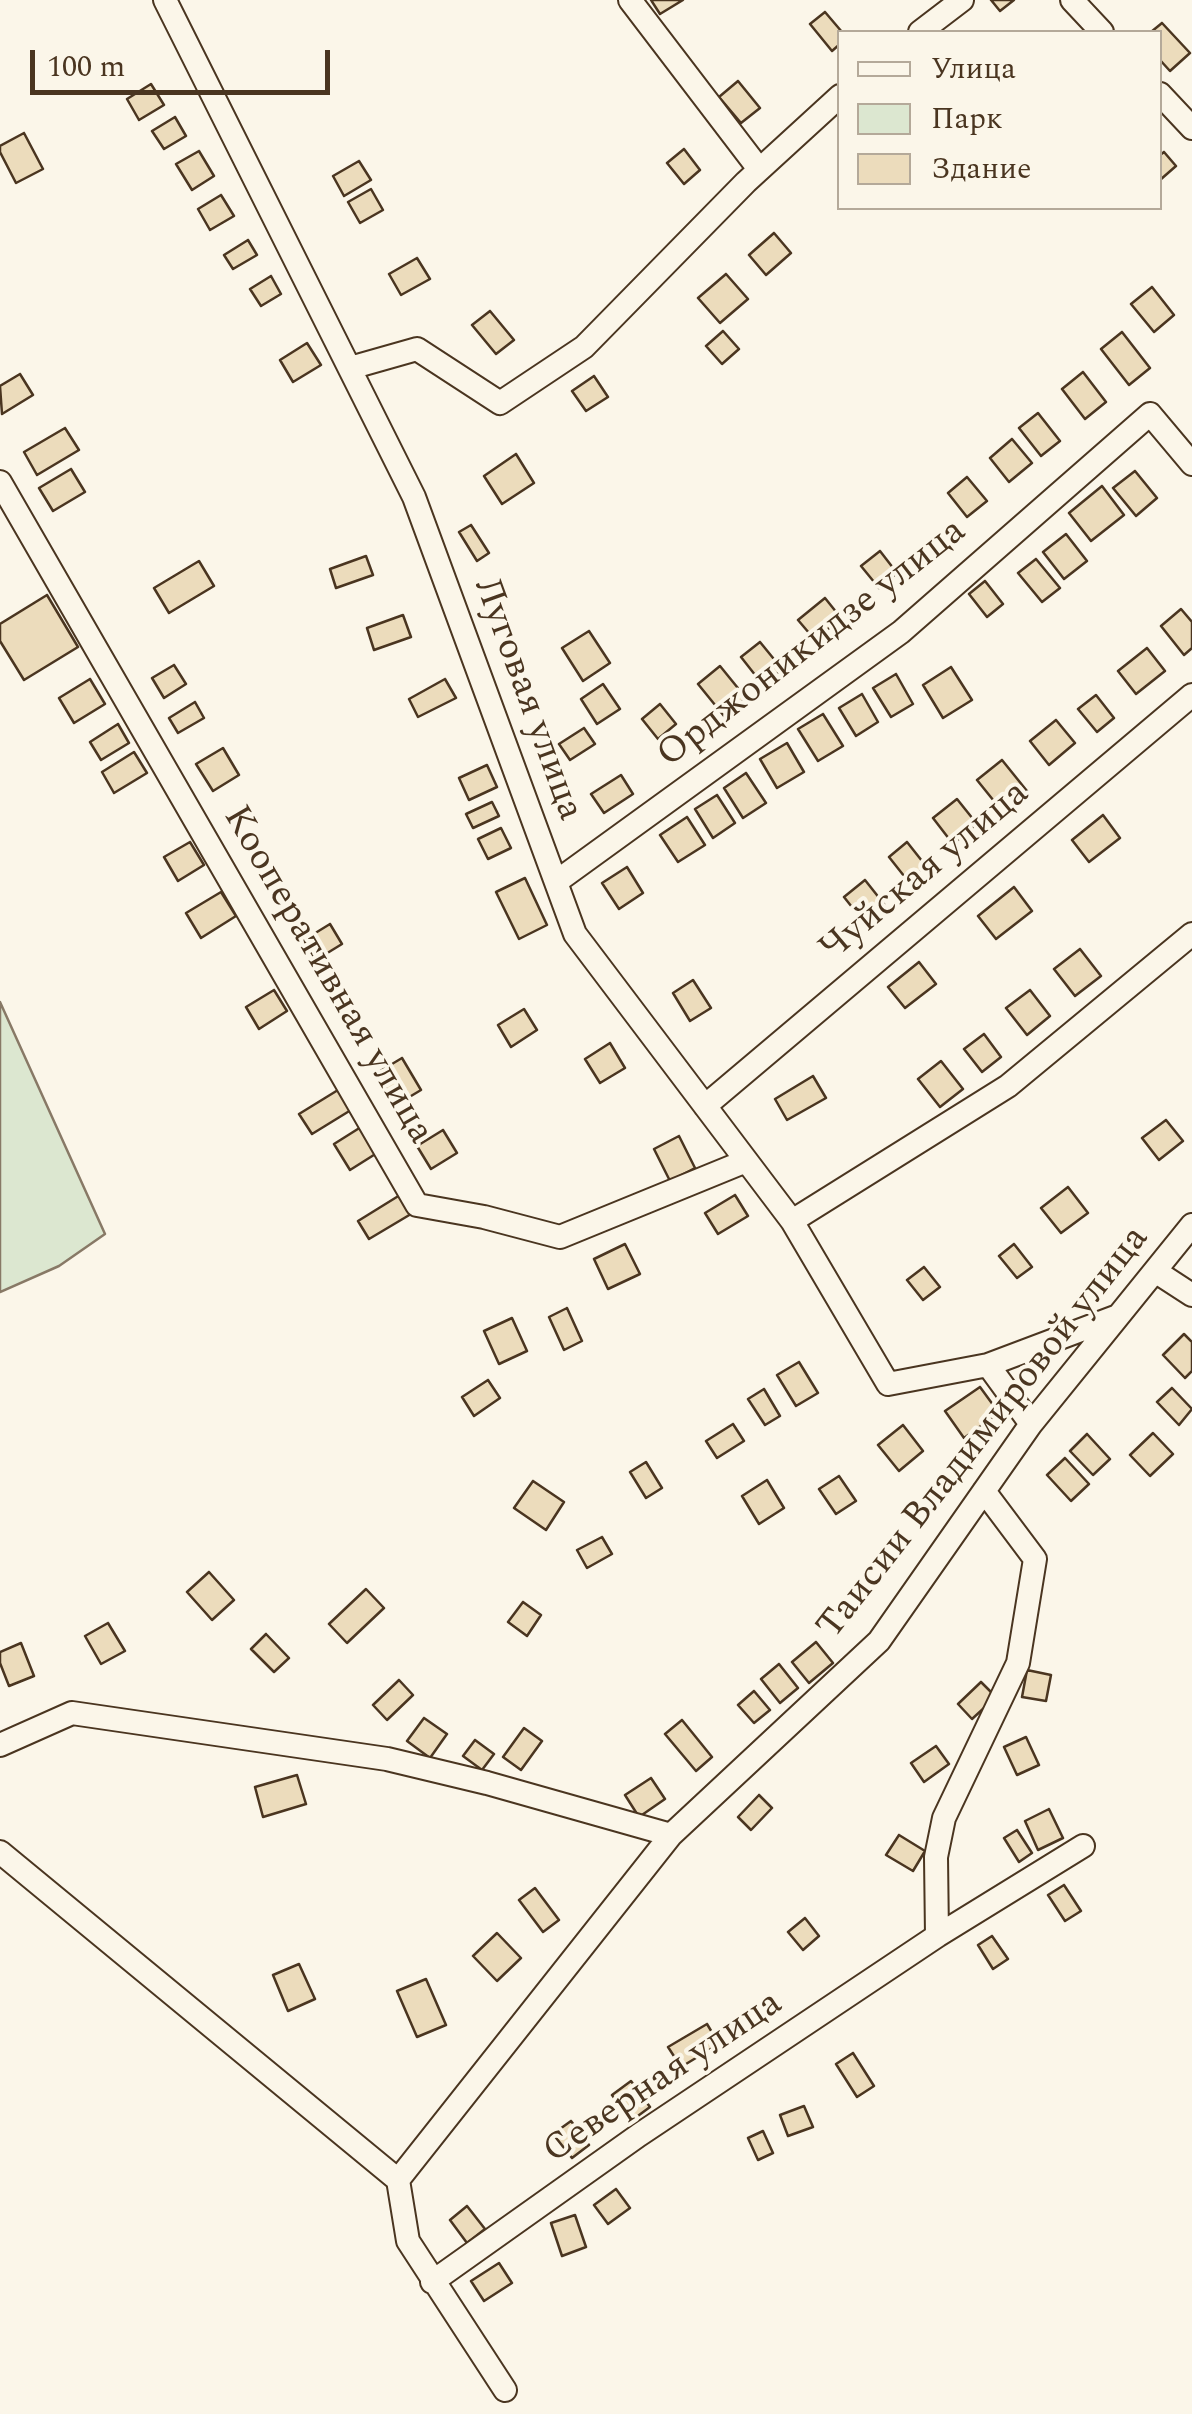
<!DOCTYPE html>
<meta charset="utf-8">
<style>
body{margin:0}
#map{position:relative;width:1192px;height:2414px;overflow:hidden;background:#fbf6e9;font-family:Spectral,serif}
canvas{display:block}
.legend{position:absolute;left:837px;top:30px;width:325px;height:180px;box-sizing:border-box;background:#fbf6e9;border:2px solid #b4a999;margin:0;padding:12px 18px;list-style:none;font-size:30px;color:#4a3520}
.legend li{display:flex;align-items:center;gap:20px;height:50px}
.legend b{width:50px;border:2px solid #b4a999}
.scale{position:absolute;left:30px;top:50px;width:300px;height:45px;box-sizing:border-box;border:5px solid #4a3520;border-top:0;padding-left:12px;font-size:30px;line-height:35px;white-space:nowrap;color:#4a3520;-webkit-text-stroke:8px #fbf6e9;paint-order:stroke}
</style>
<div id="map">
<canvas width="1192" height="2414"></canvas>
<ul class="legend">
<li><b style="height:12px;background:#fbf6e9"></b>Улица</li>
<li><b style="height:28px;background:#dce7d0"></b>Парк</li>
<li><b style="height:28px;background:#ecdcbc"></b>Здание</li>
</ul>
<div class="scale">100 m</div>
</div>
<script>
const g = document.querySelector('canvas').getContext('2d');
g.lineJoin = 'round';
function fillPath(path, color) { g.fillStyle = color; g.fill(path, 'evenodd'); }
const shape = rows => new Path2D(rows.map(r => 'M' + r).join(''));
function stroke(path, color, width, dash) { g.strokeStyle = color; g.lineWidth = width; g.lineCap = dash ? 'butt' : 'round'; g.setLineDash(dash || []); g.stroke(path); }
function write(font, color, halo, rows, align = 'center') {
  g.font = font + ' Spectral,serif'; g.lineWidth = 8; g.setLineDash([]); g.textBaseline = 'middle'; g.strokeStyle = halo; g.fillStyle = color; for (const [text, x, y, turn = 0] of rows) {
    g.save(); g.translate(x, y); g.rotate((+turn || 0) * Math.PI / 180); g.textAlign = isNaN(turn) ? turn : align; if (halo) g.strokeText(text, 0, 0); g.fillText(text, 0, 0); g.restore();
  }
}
const green = shape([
 [0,1002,105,1234,59,1266,0,1292,0,1002]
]);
fillPath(green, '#dce7d0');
stroke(green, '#887966', 2.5);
const building = shape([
 [651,0,683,0,660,14,651,0],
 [991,0,1014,0,1000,11,991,0],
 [825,12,842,32,840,32,840,44,832,51,810,24,825,12],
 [1162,23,1190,53,1170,71,1160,60,1160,32,1151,32,1162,23],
 [738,81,760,108,741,123,719,97,738,81],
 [151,84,164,105,139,120,127,99,151,84],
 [175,117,186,136,164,149,152,131,175,117],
 [24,133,43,169,16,183,0,152,0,146,24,133],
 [684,149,700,170,684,184,667,163,684,149],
 [199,151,214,176,192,190,176,164,199,151],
 [1164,152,1176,166,1160,180,1160,155,1164,152],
 [359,161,371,180,344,196,333,176,359,161],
 [371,189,383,210,360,223,348,202,371,189],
 [221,195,234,216,210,230,198,209,221,195],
 [774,233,791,253,766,275,749,255,774,233],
 [248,240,257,255,233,269,224,255,248,240],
 [417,258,430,279,401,295,389,274,417,258],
 [726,274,748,299,720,323,698,298,726,274],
 [271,276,281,294,261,306,250,289,271,276],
 [1152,287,1174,315,1154,332,1131,304,1152,287],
 [490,311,514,340,496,354,472,325,490,311],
 [723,331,739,349,722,364,706,346,723,331],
 [1122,332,1150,368,1129,385,1101,349,1122,332],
 [307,343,321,365,293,382,280,360,307,343],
 [1083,372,1106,402,1085,419,1062,389,1083,372],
 [20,374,33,395,2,414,0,386,20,374],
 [594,376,608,397,586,411,572,391,594,376],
 [1038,413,1060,441,1041,456,1019,428,1038,413],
 [65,428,79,450,37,475,24,452,65,428],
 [1012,439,1032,463,1009,482,990,458,1012,439],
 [516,454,534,483,502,504,484,476,516,454],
 [71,469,85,492,53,511,39,488,71,469],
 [1135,471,1157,498,1136,516,1113,488,1135,471],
 [967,477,987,501,967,517,948,493,967,477],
 [1102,486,1124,515,1091,541,1069,513,1102,486],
 [471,525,489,553,477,561,459,532,471,525],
 [1066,534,1087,561,1064,579,1043,552,1066,534],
 [880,551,897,573,879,588,861,566,880,551],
 [366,556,373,575,336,588,330,569,366,556],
 [1036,559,1060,588,1042,602,1018,573,1036,559],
 [199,561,214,586,169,613,154,588,199,561],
 [985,581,1003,604,987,617,969,594,985,581],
 [47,595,78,647,24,680,0,641,0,624,47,595],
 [825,598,841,618,815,640,798,620,825,598],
 [1181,609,1192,622,1192,648,1184,655,1161,626,1181,609],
 [403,615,411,637,374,650,367,628,403,615],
 [589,631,610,663,583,681,562,648,589,631],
 [760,642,782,669,763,685,741,657,760,642],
 [1147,648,1165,671,1136,694,1118,671,1147,648],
 [174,665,186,684,164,698,152,678,174,665],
 [720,666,746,698,724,716,698,684,720,666],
 [951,667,972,700,943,718,923,685,951,667],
 [896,674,913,704,891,717,873,688,896,674],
 [90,679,105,704,74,723,59,698,90,679],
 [445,679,456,698,418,717,409,699,445,679],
 [603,684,620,709,597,724,581,699,603,684],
 [862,694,878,722,856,736,839,708,862,694],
 [1096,695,1114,718,1097,732,1078,709,1096,695],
 [195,702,204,718,178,733,169,718,195,702],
 [660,704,676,724,658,739,642,719,660,704],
 [823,714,843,746,818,761,798,729,823,714],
 [1056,720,1075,743,1049,765,1030,741,1056,720],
 [118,724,129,743,101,760,90,742,118,724],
 [584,728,595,744,570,760,559,744,584,728],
 [787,743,804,772,777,788,760,759,787,743],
 [223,748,239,775,213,791,196,764,223,748],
 [134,752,147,773,114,793,102,772,134,752],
 [1002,760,1027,791,1002,811,977,780,1002,760],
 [487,765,497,787,469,800,459,778,487,765],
 [746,773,766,803,743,818,724,788,746,773],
 [621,775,633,794,604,813,591,794,621,775],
 [717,795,735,823,713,838,695,809,717,795],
 [957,799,977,824,953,844,933,818,957,799],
 [492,802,499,816,473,828,466,814,492,802],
 [1103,815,1120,838,1089,862,1072,840,1103,815],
 [687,817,705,845,678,862,660,835,687,817],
 [501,828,511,848,488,859,478,839,501,828],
 [190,842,204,865,178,881,164,857,190,842],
 [907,842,926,866,908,881,889,857,907,842],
 [627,867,643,893,619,909,602,883,627,867],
 [525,878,547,925,519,939,496,892,525,878],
 [865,880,884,904,863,921,844,897,865,880],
 [1014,887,1032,911,996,939,978,916,1014,887],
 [221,892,236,916,201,938,186,913,221,892],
 [330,924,342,944,316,960,304,940,330,924],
 [1080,949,1101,976,1075,996,1054,969,1080,949],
 [919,962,936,984,905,1008,888,987,919,962],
 [693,980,711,1008,690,1021,673,993,693,980],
 [274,990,287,1011,259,1029,246,1007,274,990],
 [1030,990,1050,1016,1027,1035,1006,1008,1030,990],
 [524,1009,537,1030,511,1047,498,1025,524,1009],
 [984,1034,1001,1057,982,1072,964,1049,984,1034],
 [610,1043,625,1068,600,1083,585,1059,610,1043],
 [402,1058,421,1090,396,1105,377,1073,402,1058],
 [941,1061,963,1089,940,1107,918,1079,941,1061],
 [813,1076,826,1098,787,1120,775,1099,813,1076],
 [338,1090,351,1110,312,1134,299,1114,338,1090],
 [1166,1120,1183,1141,1159,1160,1142,1138,1166,1120],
 [361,1127,377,1153,350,1170,334,1144,361,1127],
 [443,1130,457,1153,431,1169,417,1146,443,1130],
 [679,1136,695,1168,670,1181,654,1149,679,1136],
 [1068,1187,1088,1213,1061,1233,1041,1208,1068,1187],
 [400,1195,411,1214,369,1239,358,1221,400,1195],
 [735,1195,748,1216,718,1234,705,1213,735,1195],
 [625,1244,640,1274,608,1289,594,1259,625,1244],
 [1014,1244,1032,1267,1017,1278,999,1256,1014,1244],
 [924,1267,940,1287,923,1300,907,1280,924,1267],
 [567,1308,582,1341,564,1350,549,1317,567,1308],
 [512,1318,527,1351,499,1364,484,1331,512,1318],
 [1184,1334,1192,1342,1192,1371,1185,1378,1163,1355,1184,1334],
 [799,1362,818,1393,796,1406,777,1375,799,1362],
 [488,1380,500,1398,474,1416,462,1397,488,1380],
 [980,1387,999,1413,964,1438,945,1411,980,1387],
 [1172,1388,1192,1409,1179,1425,1157,1402,1172,1388],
 [764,1389,780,1416,765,1425,748,1399,764,1389],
 [733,1424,744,1441,717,1458,706,1441,733,1424],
 [903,1425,923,1451,899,1471,878,1445,903,1425],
 [1153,1433,1173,1454,1150,1476,1130,1455,1153,1433],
 [1087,1434,1110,1459,1093,1475,1070,1451,1087,1434],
 [1065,1458,1089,1484,1071,1501,1047,1475,1065,1458],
 [646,1462,662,1488,646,1498,630,1472,646,1462],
 [839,1476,856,1501,836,1514,819,1489,839,1476],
 [767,1480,784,1508,759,1524,742,1496,767,1480],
 [533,1481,564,1502,546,1530,514,1508,533,1481],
 [602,1537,612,1554,587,1568,577,1550,602,1537],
 [209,1572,234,1600,212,1620,187,1592,209,1572],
 [366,1589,384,1608,347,1643,329,1624,366,1589],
 [523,1602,541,1615,527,1636,508,1622,523,1602],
 [108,1623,125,1651,101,1664,85,1636,108,1623],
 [266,1634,289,1658,274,1672,251,1649,266,1634],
 [816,1642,833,1663,809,1683,792,1662,816,1642],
 [21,1643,34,1676,9,1686,0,1663,0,1652,21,1643],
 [779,1664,798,1688,780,1703,761,1679,779,1664],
 [1027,1670,1051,1675,1046,1701,1022,1697,1027,1670],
 [399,1680,413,1695,387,1720,373,1705,399,1680],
 [981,1682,996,1697,972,1719,958,1704,981,1682],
 [754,1691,770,1710,754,1723,738,1705,754,1691],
 [424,1718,447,1734,430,1758,407,1741,424,1718],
 [682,1720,712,1757,696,1771,665,1734,682,1720],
 [524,1728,542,1741,521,1770,503,1757,524,1728],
 [1026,1737,1039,1765,1017,1775,1004,1747,1026,1737],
 [475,1740,494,1754,482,1770,463,1756,475,1740],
 [936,1746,949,1764,924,1782,911,1763,936,1746],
 [297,1775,306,1804,263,1817,255,1787,297,1775],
 [651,1778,665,1799,639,1817,625,1795,651,1778],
 [759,1795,772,1808,751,1830,738,1817,759,1795],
 [1049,1809,1063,1838,1038,1850,1025,1821,1049,1809],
 [1017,1830,1032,1853,1019,1862,1004,1838,1017,1830],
 [899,1835,925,1851,913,1871,886,1855,899,1835],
 [1064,1885,1081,1911,1065,1921,1048,1895,1064,1885],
 [535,1888,559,1920,543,1932,519,1900,535,1888],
 [805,1918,819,1936,803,1950,788,1932,805,1918],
 [497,1933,521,1958,497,1981,473,1956,497,1933],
 [992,1936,1008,1959,993,1969,978,1945,992,1936],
 [299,1964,315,1999,288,2011,273,1975,299,1964],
 [426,1979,446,2025,417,2037,397,1991,426,1979],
 [707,2024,719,2044,681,2067,668,2047,707,2024],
 [853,2053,874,2086,857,2097,836,2064,853,2053],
 [631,2081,650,2107,631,2121,612,2095,631,2081],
 [804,2106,813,2127,788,2136,780,2115,804,2106],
 [571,2121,589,2145,572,2158,553,2134,571,2121],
 [763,2131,773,2153,758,2160,748,2138,763,2131],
 [616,2189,630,2208,608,2224,594,2205,616,2189],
 [467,2206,485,2229,467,2243,450,2220,467,2206],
 [575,2215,586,2247,562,2256,551,2223,575,2215],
 [499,2263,512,2283,484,2301,471,2281,499,2263]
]);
fillPath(building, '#ecdcbc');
stroke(building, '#4a3520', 2.5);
const minor = shape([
 [165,0,414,497,575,934,792,1221,888,1384,988,1365,1118,1316],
 [630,0,759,169],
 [1072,0,1102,32],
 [920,32,962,0],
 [1160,94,1192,128],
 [350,368,417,349,500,403,584,347,746,182,840,96],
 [0,482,417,1205,484,1217,560,1237,746,1161],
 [556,882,901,632,1150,414,1192,464],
 [705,1106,1192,695],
 [792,1221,1008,1086,1192,934],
 [1155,1271,1192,1295],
 [988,1365,1031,1424],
 [0,1745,72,1713,387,1759,487,1783,671,1835],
 [0,1852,398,2180,408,2241,505,2390],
 [937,1936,936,1857,944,1818,1018,1663,1035,1559,984,1491],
 [398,2180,671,1835,879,1641,1031,1424,1192,1225],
 [432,2282,639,2135,937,1936,1083,1846]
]);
stroke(minor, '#4a3520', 26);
stroke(minor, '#fbf6e9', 22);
write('38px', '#4a3520', '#fbf6e9', [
 ["Орджоникидзе улица",813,645,-38],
 ["Луговая улица",526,700,70],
 ["Чуйская улица",926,873,-40],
 ["Кооперативная улица",326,976,60],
 ["Таисии Владимировой улица",985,1434,-52],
 ["Северная улица",664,2079,-34]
]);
</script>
